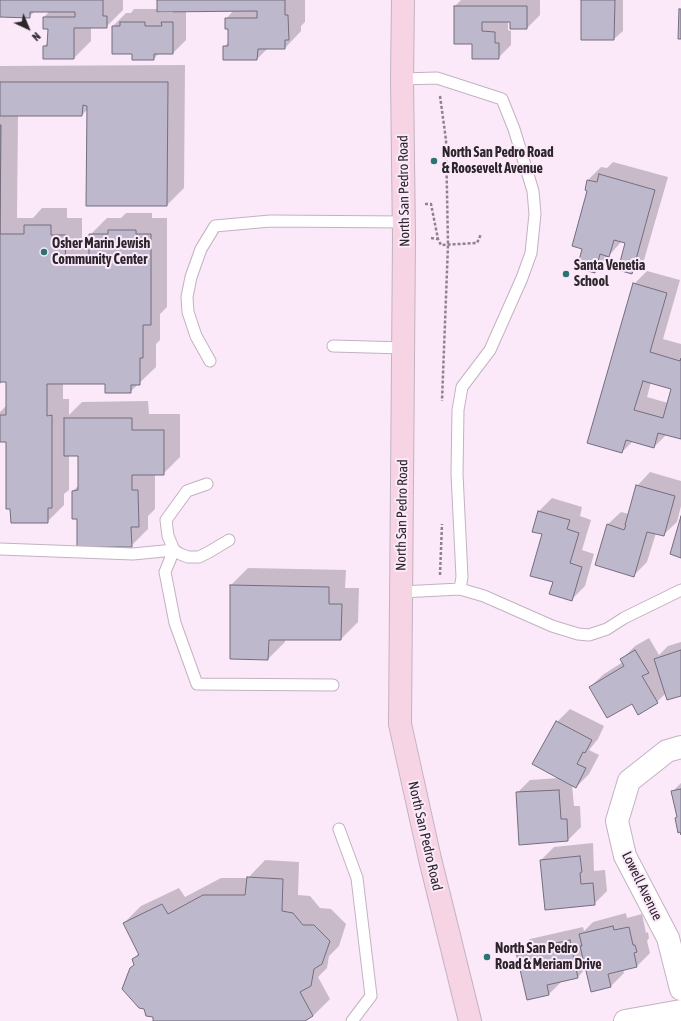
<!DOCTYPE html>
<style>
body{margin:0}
#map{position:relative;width:681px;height:1021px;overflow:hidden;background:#fbe9fa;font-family:"Asap Condensed",sans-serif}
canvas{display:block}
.north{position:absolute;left:8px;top:8px;width:40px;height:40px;-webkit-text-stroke:3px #fbe9fa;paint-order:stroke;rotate:136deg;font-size:11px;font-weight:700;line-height:16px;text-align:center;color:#2c262c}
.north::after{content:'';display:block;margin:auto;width:14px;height:18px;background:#2c262c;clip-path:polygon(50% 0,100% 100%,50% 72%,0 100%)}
</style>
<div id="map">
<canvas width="681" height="1021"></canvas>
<div class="north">N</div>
</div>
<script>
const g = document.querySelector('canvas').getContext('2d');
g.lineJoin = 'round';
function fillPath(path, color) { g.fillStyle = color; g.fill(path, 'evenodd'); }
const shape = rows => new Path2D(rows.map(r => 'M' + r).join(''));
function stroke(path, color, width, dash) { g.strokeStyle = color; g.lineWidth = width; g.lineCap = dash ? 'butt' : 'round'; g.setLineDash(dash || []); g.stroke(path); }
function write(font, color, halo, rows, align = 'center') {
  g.font = font + ' "Asap Condensed",sans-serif'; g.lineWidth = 4; g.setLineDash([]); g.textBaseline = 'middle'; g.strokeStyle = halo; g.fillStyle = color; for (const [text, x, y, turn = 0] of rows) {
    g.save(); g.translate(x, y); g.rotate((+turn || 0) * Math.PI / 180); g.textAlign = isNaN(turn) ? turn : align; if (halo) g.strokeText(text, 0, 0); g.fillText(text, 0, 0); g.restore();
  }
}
fillPath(shape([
 [0,0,123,0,123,10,106,27,91,27,91,41,74,58,44,47,48,42,49,28,44,17,50,11,35,11,29,17,0,16,0,35],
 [158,0,305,0,305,22,301,26,301,31,285,48,268,48,257,59,224,47,229,42,229,28,226,19,234,10,186,11,186,40,173,53,159,53,154,59,133,53,113,26,126,13,131,13,134,9,158,9],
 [157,11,174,11,172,13,157,13],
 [461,0,540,0,540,15,527,28,511,21,508,21,508,30,511,31,511,45,498,58,473,43,455,6],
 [582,0,623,0,623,31,614,39],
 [185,65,184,188,167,205,88,109,82,115,18,115,17,218,33,218,42,208,67,208,67,218,82,218,82,248,90,248,90,235,107,218,121,218,126,213,152,213,152,218,167,218,167,307,160,314,160,340,156,344,156,367,130,392,106,383,63,383,63,399,69,399,69,415,82,402,148,401,149,414,180,414,180,457,163,474,155,474,155,509,148,516,148,529,131,546,78,518,73,491,79,485,79,456,69,455,69,490,64,494,64,505,47,522,7,441,0,441,0,412,7,405,7,381,3,381,0,384,0,66],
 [613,162,668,177,644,260,631,273,626,242,622,241,594,272,583,248,589,190,586,190,588,180,601,167,607,168],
 [647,271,680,280,663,339,681,344,681,438,667,434,654,447,633,441,622,452,634,284],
 [651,382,672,388,668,403,647,397],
 [650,472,681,481,681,506,677,522,663,535,656,533,647,562,634,575,607,525,621,512,629,514,637,486],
 [552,498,582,507,580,516,591,520,582,550,594,554,585,586,571,600,554,582,539,511],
 [248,568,346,570,345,588,359,588,358,622,341,639,285,639,285,642,268,659,231,585],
 [649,638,659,655,668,646,681,642,681,695,666,693,657,702,632,703,590,687,604,674,623,662,622,659,635,646],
 [570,709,604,726,598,739,589,750,599,755,589,774,576,787,572,785,574,806,580,806,581,827,568,840,517,793,530,780,559,778,557,722],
 [681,783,681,831,672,792],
 [593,843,594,871,605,870,607,891,594,904,541,860,554,847],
 [265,860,299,862,298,895,310,896,320,908,331,909,346,924,339,946,329,956,327,968,318,977,330,999,313,1016,303,1021,154,1021,154,1016,131,968,135,964,133,959,139,953,124,923,141,906,179,888,185,897,221,878,248,878],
 [626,913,627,918,642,914,646,933,648,932,649,938,647,941,650,953,637,966,623,969,624,973,611,986,592,991,586,968,578,977,562,981,549,994,528,999,517,952,530,939,583,927,584,931,593,922]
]), '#0003');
const building = shape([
 [0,0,103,0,103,16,107,16,107,28,74,28,74,59,43,59,43,46,47,46,48,29,43,29,43,17,75,17,75,12,30,12,30,18,0,17,0,0],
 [157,0,285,0,285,15,288,15,289,40,285,40,285,49,258,49,257,60,223,60,223,46,228,46,228,29,225,29,225,18,257,18,257,11,157,12,157,0],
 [581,0,615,0,614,40,581,40,581,0],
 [454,6,527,6,527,29,510,29,510,22,482,22,482,31,495,32,495,43,499,43,499,59,472,59,472,44,454,44,454,6],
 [679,9,681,9,681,39,678,39,679,9],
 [120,22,145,22,145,26,162,26,161,22,173,22,173,54,154,54,154,60,132,60,132,54,112,54,112,26,120,26,120,22],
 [0,82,168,82,167,206,86,206,87,106,83,105,82,116,0,116,0,82],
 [0,125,1,125,0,234,24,234,24,225,51,225,51,235,66,235,65,264,89,264,89,234,108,234,108,230,136,230,136,234,151,234,151,325,143,325,143,358,140,358,140,385,131,385,131,393,105,393,105,384,47,384,47,416,52,415,52,508,48,508,48,523,11,523,10,509,6,509,6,442,0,442,0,415,6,415,6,382,0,382,0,125],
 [599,174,655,190,632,274,618,270,625,243,614,240,609,257,600,254,595,273,577,268,582,249,572,246,587,191,585,190,587,180,597,182,599,174],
 [633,283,667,293,650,352,680,361,681,358,681,439,658,433,654,448,626,440,622,453,587,443,633,283],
 [643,381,671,389,663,418,634,410,643,381],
 [64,418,132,418,132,430,164,430,164,475,132,475,132,490,138,490,139,527,131,527,132,547,77,547,77,519,72,519,72,491,78,490,78,456,64,456,64,418],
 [636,485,675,496,664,536,647,532,634,577,595,565,607,524,624,530,626,525,625,525,636,485],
 [538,511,570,520,567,529,579,533,570,563,582,567,572,601,549,594,553,582,530,576,542,534,532,532,538,511],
 [681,516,681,558,670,554,681,516],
 [230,585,329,587,329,604,342,604,341,640,269,640,268,660,230,659,230,585],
 [635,650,649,673,642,676,658,703,638,715,632,704,607,718,589,687,624,666,620,659,635,650],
 [681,650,681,696,667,700,654,659,681,650],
 [556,721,592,740,585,753,583,752,577,764,586,768,576,788,532,764,556,721],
 [681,789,681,835,680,832,678,833,675,818,677,817,671,791,681,789],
 [559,790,561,819,567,819,568,841,519,845,516,792,559,790],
 [580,856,582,872,580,873,581,884,593,883,595,905,545,910,540,860,580,856],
 [247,877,283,879,282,911,293,913,303,925,314,925,330,941,322,964,314,969,311,986,300,992,313,1016,305,1021,153,1021,153,1017,146,1016,144,1009,139,1008,122,989,130,968,134,965,132,959,139,955,123,923,162,904,168,914,203,895,245,895,247,877],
 [613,926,614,930,629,927,633,945,635,945,637,952,634,953,637,967,608,974,611,987,591,992,580,946,582,946,579,934,613,926],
 [570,940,578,978,547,985,549,995,527,1000,516,952,570,940]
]);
fillPath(building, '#beb8cc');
stroke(building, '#736d7f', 1);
const service = shape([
 [402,79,437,78,502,99,514,129,533,191,535,214,531,253,522,278,490,350,462,387,458,410,457,474,462,577,460,589],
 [333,346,404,348],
 [210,361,196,336,188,312,187,297,191,277,201,249,215,226,270,221,404,222],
 [207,484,187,491,166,520,168,536,174,550,180,554,188,557,199,557,209,552,229,540],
 [0,549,133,554,174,550,165,572,175,623,197,684,333,685],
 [401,592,460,589,484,596,552,626,578,634,589,635,607,629,624,618,681,590],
 [339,829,357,878,371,996,352,1021]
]);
const minor = shape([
 [681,747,667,751,629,781,617,821,625,856,668,938,681,989],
 [625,1021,681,1011]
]);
const secondary = shape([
 [403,0,402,79,404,239,400,724,430,859,470,1021]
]);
stroke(service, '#c2b2c2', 13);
stroke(minor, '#c2b2c2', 24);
stroke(secondary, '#c2b2c2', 24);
stroke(shape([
 [440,96,446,140,448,245,442,401],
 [425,204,431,204,438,239,441,245,477,243,481,234],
 [431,238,438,239],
 [440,575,442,524]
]), '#8e828d', 2.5, [3, 2]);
stroke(service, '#fff', 11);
stroke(minor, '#fff', 22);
stroke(secondary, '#f7d4e3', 22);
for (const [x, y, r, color] of [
 [434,161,4,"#297370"],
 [44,252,4,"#297370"],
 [566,274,4,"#297370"],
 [487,957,4,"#297370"]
]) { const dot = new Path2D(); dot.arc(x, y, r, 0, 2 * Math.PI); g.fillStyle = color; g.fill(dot); stroke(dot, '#fbe9fa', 1.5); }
write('bold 14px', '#2c262c', '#fbe9fa', [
 ["North San Pedro Road",442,153],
 ["& Roosevelt Avenue",442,169],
 ["Osher Marin Jewish",52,244],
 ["Community Center",52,260],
 ["Santa Venetia",574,266],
 ["School",574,282],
 ["North San Pedro",495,949],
 ["Road & Meriam Drive",495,965]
], 'left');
write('14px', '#2c262c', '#fbe9fa', [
 ["North San Pedro Road",404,191,-91],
 ["North San Pedro Road",402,515,-89],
 ["North San Pedro Road",425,836,77],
 ["Lowell Avenue",642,886,64]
]);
</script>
